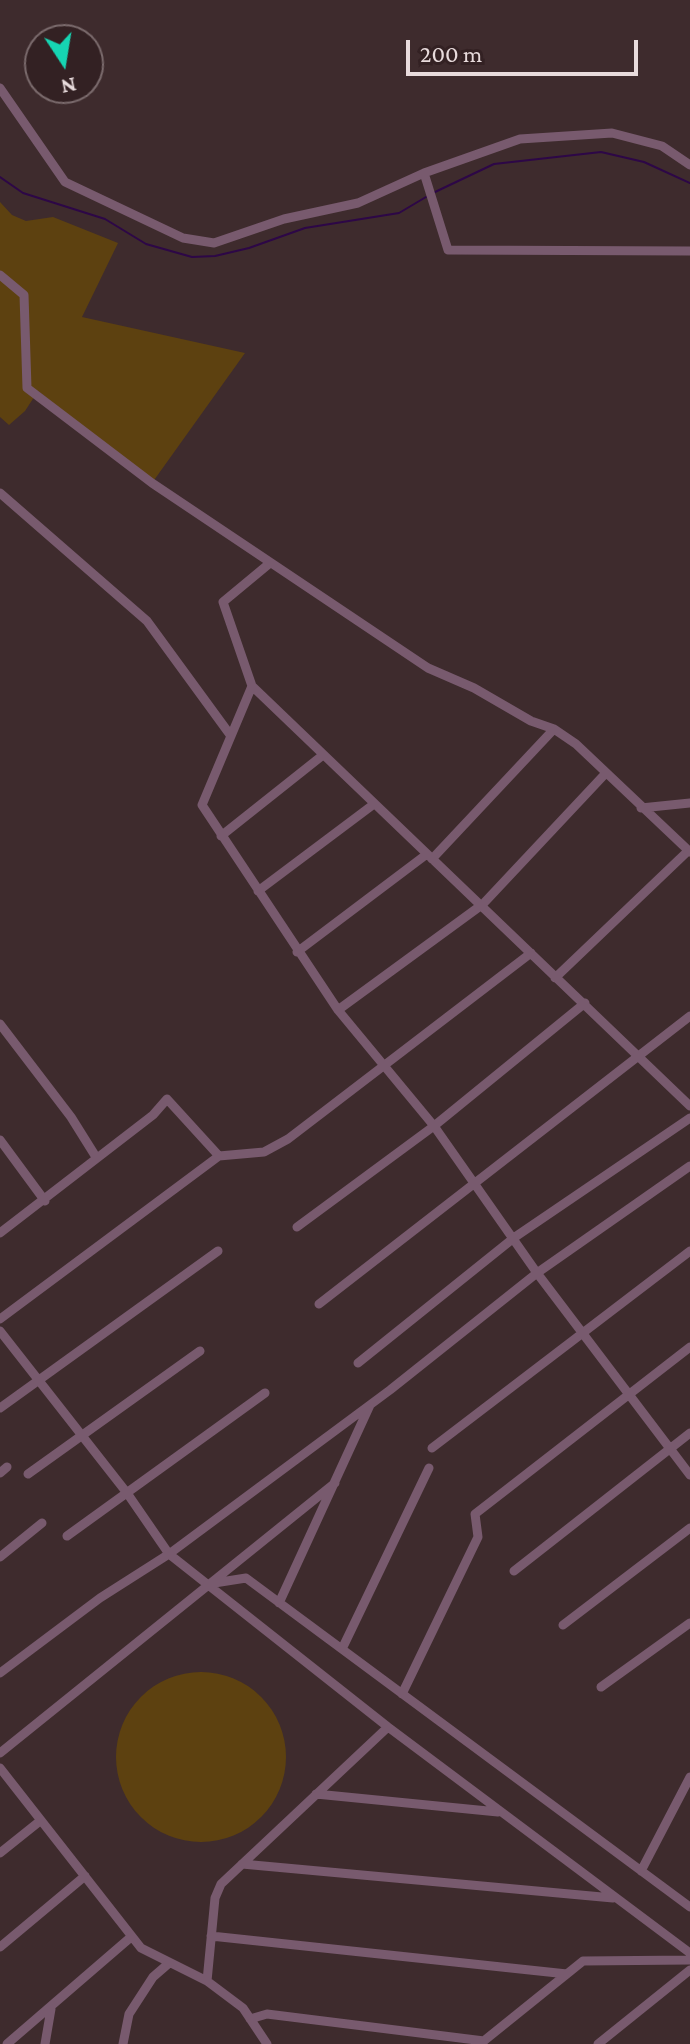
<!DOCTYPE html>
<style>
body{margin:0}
#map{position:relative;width:690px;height:2044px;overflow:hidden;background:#3e2b2d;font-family:"Crimson Pro",serif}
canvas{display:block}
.north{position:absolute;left:24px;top:24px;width:80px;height:80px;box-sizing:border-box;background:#332123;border:2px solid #7b6b6d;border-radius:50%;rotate:168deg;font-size:22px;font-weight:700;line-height:32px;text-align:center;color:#e8dbdc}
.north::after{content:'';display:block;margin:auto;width:28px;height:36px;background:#16d5b3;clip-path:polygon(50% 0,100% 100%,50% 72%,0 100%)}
.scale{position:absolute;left:406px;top:40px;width:232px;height:36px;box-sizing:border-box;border:4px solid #e8dbdc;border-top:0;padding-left:10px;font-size:24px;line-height:28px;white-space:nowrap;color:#e8dbdc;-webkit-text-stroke:6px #332123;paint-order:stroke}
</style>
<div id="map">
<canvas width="690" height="2044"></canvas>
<div class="north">N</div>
<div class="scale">200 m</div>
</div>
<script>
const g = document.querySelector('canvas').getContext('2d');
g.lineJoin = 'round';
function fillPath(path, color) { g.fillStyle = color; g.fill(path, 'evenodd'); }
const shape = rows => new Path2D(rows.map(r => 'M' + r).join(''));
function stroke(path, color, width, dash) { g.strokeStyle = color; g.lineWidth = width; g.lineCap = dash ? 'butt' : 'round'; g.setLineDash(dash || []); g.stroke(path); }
fillPath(shape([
 [0,202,12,215,26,221,53,217,118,243,82,317,245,353,152,483,38,391,25,411,9,425,0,417],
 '116 1757a85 85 0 1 1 170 0a85 85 0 1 1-170 0Z'
]), '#5d4110');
stroke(shape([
 [0,177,23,193,105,219,146,244,192,257,215,256,249,248,305,228,399,213,426,197],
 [435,192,494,164,601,152,644,162,690,183]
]), '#2d0747', 2);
stroke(shape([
 [0,88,65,182,183,238,214,243,284,219,358,203,424,173,520,139,612,133,662,146,690,165],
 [424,173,448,250,690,251],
 [0,275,24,295,27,388,152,483,428,668,474,688,531,721,554,729,576,744,690,852],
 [0,493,147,621,231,736],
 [270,563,223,602,252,686,690,1106],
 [252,686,202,805,338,1010,434,1126,537,1273,690,1475],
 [641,808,690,803],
 [221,836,323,755],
 [432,859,554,729],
 [258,891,374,804],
 [297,952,427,854],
 [555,978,688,851],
 [338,1010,483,904,605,774],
 [0,1024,71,1117,96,1157],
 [0,1140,45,1201],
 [297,1227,434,1126,585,1003],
 [0,1233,153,1115,167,1099,219,1156],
 [319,1304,690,1016],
 [0,1319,219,1156,264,1152,288,1139,531,953],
 [0,1331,127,1493,169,1554,388,1727,690,1953],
 [358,1363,515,1237,690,1118],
 [0,1408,218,1251],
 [432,1448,690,1251],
 [0,1473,7,1467],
 [28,1474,200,1351],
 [67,1536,265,1393],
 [0,1557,42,1523],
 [514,1571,690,1433],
 [208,1584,246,1578,690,1907],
 [279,1603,370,1405],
 [563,1625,690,1528],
 [342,1649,429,1468],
 [0,1673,100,1598,169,1554,390,1390,537,1273,690,1166],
 [601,1687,690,1623],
 [402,1694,478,1537,475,1514,690,1347],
 [0,1753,335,1483],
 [0,1768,141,1948,207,1981,243,2008,267,2044],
 [316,1794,498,1812],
 [0,1853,40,1821],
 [242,1864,613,1898],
 [641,1871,690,1777],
 [211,1936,567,1974],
 [0,1947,85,1876],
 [207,1981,215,1898,221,1884,388,1727],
 [250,2019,267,2014,484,2041],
 [7,2044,131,1937],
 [45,2044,51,2009],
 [123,2044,129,2014,153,1977,168,1964],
 [480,2044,583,1961,690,1960],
 [598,2044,690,1970]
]), '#785a6e', 9);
</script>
